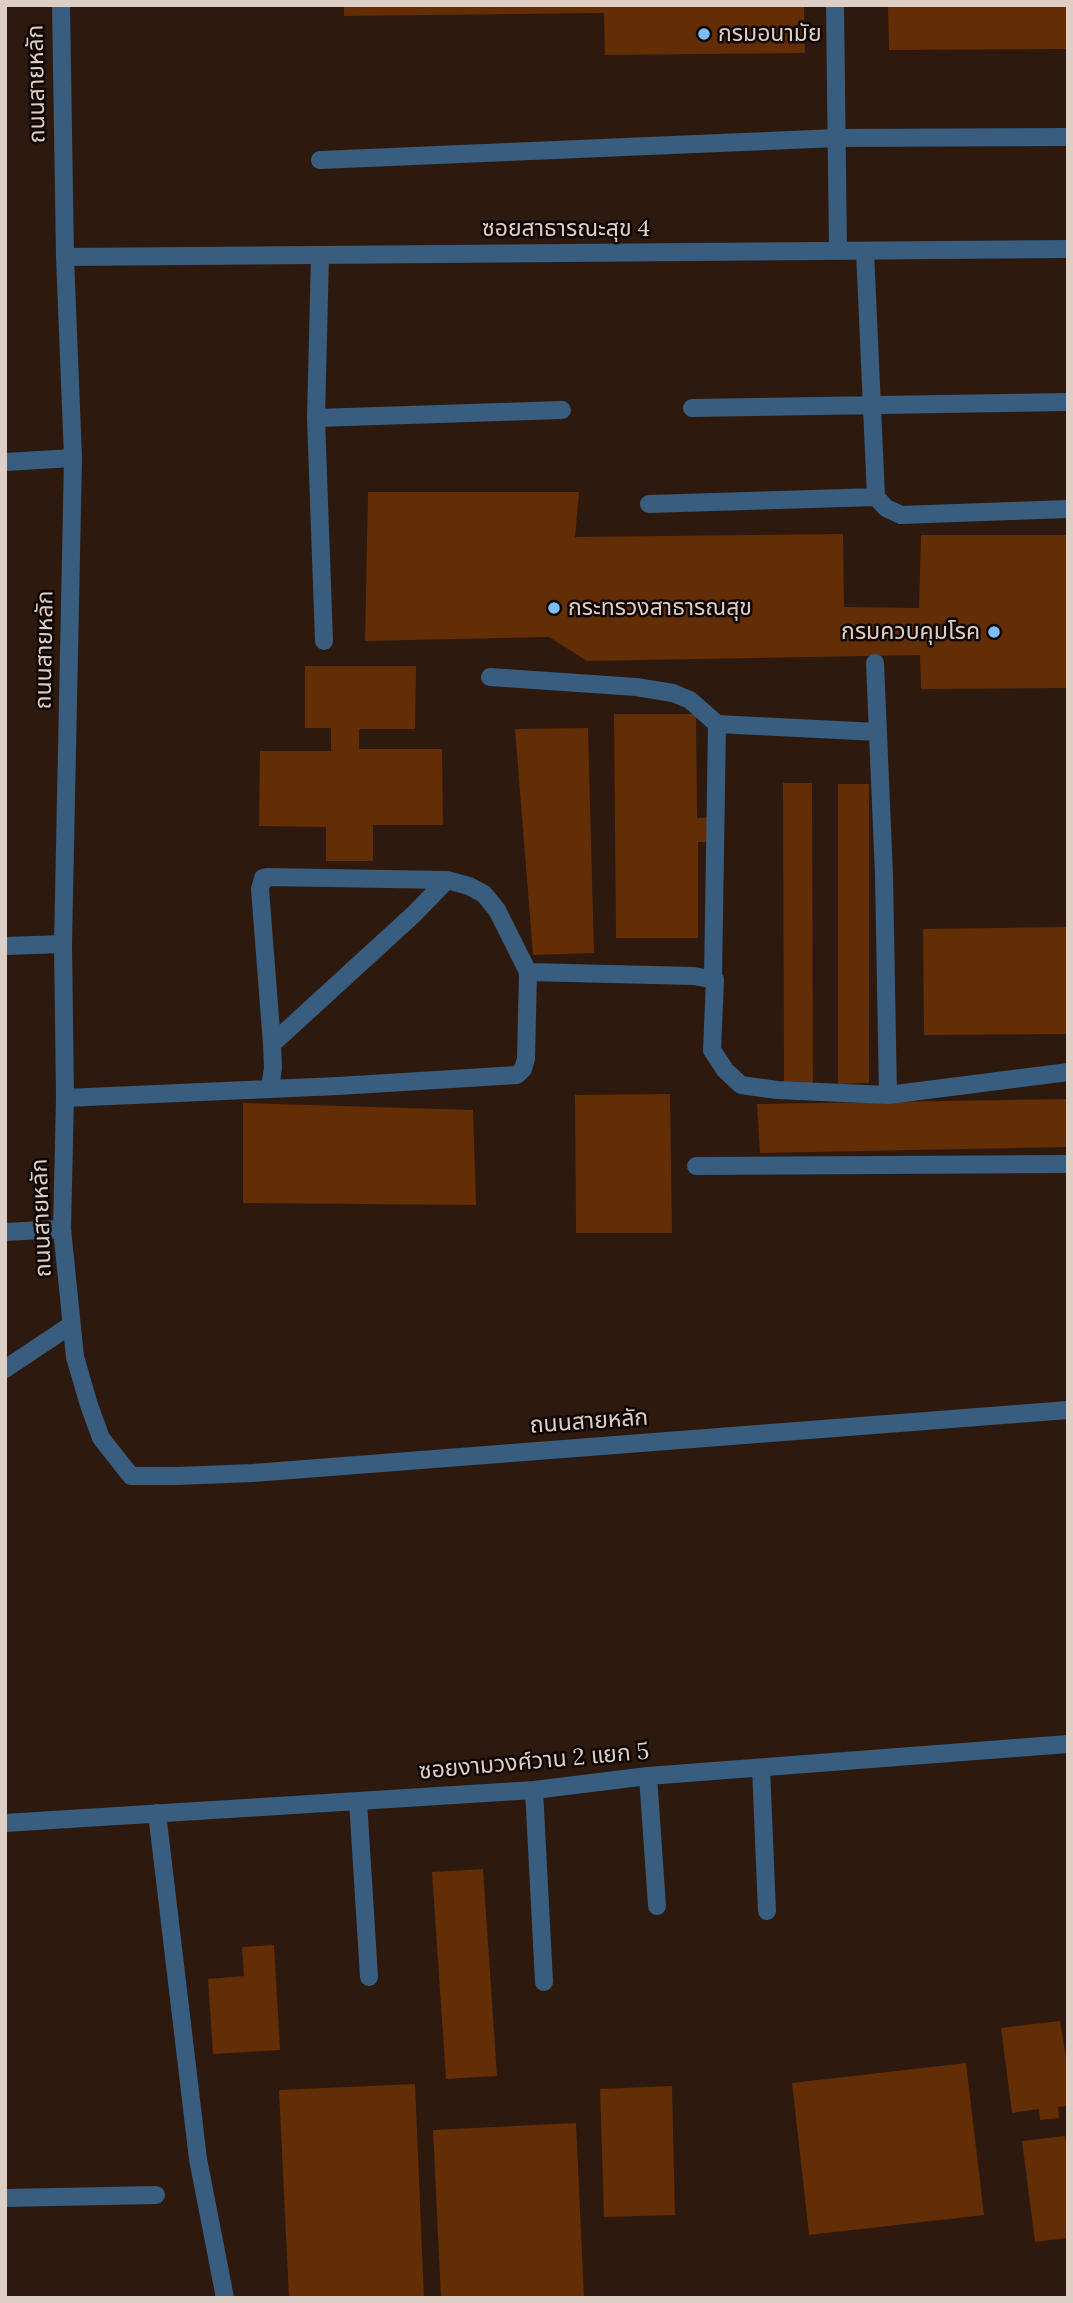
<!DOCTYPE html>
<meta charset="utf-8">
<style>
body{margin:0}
#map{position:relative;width:1073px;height:2303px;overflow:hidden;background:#2d190d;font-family:Lora,serif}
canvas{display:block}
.frame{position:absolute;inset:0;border:7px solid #ddcec6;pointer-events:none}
</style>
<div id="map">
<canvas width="1073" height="2303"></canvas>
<div class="frame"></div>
</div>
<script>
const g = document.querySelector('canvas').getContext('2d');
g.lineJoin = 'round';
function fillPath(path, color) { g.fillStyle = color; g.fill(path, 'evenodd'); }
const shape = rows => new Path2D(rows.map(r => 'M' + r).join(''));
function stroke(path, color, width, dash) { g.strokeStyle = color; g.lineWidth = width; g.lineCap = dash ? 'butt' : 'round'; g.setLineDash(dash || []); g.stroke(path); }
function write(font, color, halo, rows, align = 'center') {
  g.font = font + ' Lora,"Noto Sans Thai",serif'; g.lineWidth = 5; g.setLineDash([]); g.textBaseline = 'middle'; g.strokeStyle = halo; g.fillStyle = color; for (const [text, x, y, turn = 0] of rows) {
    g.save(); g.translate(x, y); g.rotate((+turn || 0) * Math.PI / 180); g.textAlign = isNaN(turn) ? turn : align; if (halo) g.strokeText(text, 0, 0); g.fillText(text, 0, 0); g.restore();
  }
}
fillPath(shape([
 [344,5,804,5,805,53,605,55,604,13,344,16],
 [888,5,1068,5,1068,49,889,50],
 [368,492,579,492,575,537,843,534,844,607,919,608,921,535,1068,535,1068,688,921,689,920,655,587,661,549,637,365,641],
 [305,666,416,666,415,729,359,729,359,749,442,749,443,825,373,825,373,861,326,861,326,827,259,826,260,751,331,751,331,728,305,728],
 [614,714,696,714,697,818,712,817,712,842,698,842,698,938,616,938],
 [588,728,594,953,533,955,515,729],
 [783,783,812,783,813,1085,784,1085],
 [838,784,869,784,869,1083,838,1084],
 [1068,927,1068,1034,924,1035,923,929],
 [670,1094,672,1233,576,1233,575,1095],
 [1068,1099,1068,1147,760,1153,757,1104],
 [243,1103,473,1110,476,1205,243,1203],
 [483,1869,497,2076,446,2079,432,1872],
 [274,1945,280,2050,213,2054,208,1979,244,1976,242,1947],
 [1060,2021,1066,2057,1068,2057,1068,2106,1058,2107,1059,2118,1040,2120,1039,2109,1012,2113,1001,2028],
 [966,2063,984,2215,809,2235,792,2083],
 [415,2084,424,2298,289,2298,279,2090],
 [672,2086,675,2215,604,2217,600,2089],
 [576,2123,584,2298,441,2298,433,2130],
 [1065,2136,1068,2155,1068,2238,1035,2242,1022,2141]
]), '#632d06');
stroke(shape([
 [835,5,838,251],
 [320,160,837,138,1068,137],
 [865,251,876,497,886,508,901,515,1068,509],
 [320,255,316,418,324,641],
 [692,408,1068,402],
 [316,418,562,410],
 [5,462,73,458],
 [649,504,876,497],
 [875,663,884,875,888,1095],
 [490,677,636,687,673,693,690,700,717,724],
 [5,946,63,944],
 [715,980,712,1050,725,1070,741,1085,777,1090,888,1095,1068,1072],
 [272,1044,260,889,263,878,267,877,447,880],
 [270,1088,273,1068,272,1044,414,914,447,880,469,886,484,894,497,910,528,972],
 [65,1098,338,1086,517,1075,523,1069,526,1059,528,972,694,976,715,980,713,979,717,724,878,732],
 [696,1166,1068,1164],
 [5,1232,62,1229],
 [5,1369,71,1325]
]), '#385d7e', 18);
stroke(shape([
 [61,5,65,257,73,458,63,944,65,1098,62,1229,75,1357,89,1405,101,1438,131,1476,177,1476,253,1473,1068,1410],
 [65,257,1068,249],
 [761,1768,767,1911],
 [648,1776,657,1906],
 [534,1790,544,1982],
 [358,1801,369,1977],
 [157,1813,198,2159,225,2298],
 [5,1823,534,1790,648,1776,1068,1744],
 [5,2198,156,2195]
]), '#385d7e', 18);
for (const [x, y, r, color] of [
 [704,34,7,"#7cbef9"],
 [554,608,7,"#7cbef9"],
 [994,632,7,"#7cbef9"]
]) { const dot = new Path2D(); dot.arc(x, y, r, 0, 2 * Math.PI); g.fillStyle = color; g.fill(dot); stroke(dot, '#0f0603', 2.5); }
write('23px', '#ddcec6', '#0f0603', [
 ["กรมอนามัย",718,34],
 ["กระทรวงสาธารณสุข",568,608],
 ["กรมควบคุมโรค",980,632,"right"]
], 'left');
write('23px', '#ddcec6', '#0f0603', [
 ["ถนนสายหลัก",37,84,-91],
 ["ซอยสาธารณะสุข 4",566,229],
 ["ถนนสายหลัก",45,650,-89],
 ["ถนนสายหลัก",42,1218,-92],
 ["ถนนสายหลัก",589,1422,-4],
 ["ซอยงามวงศ์วาน 2 แยก 5",534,1762,-5]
]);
</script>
